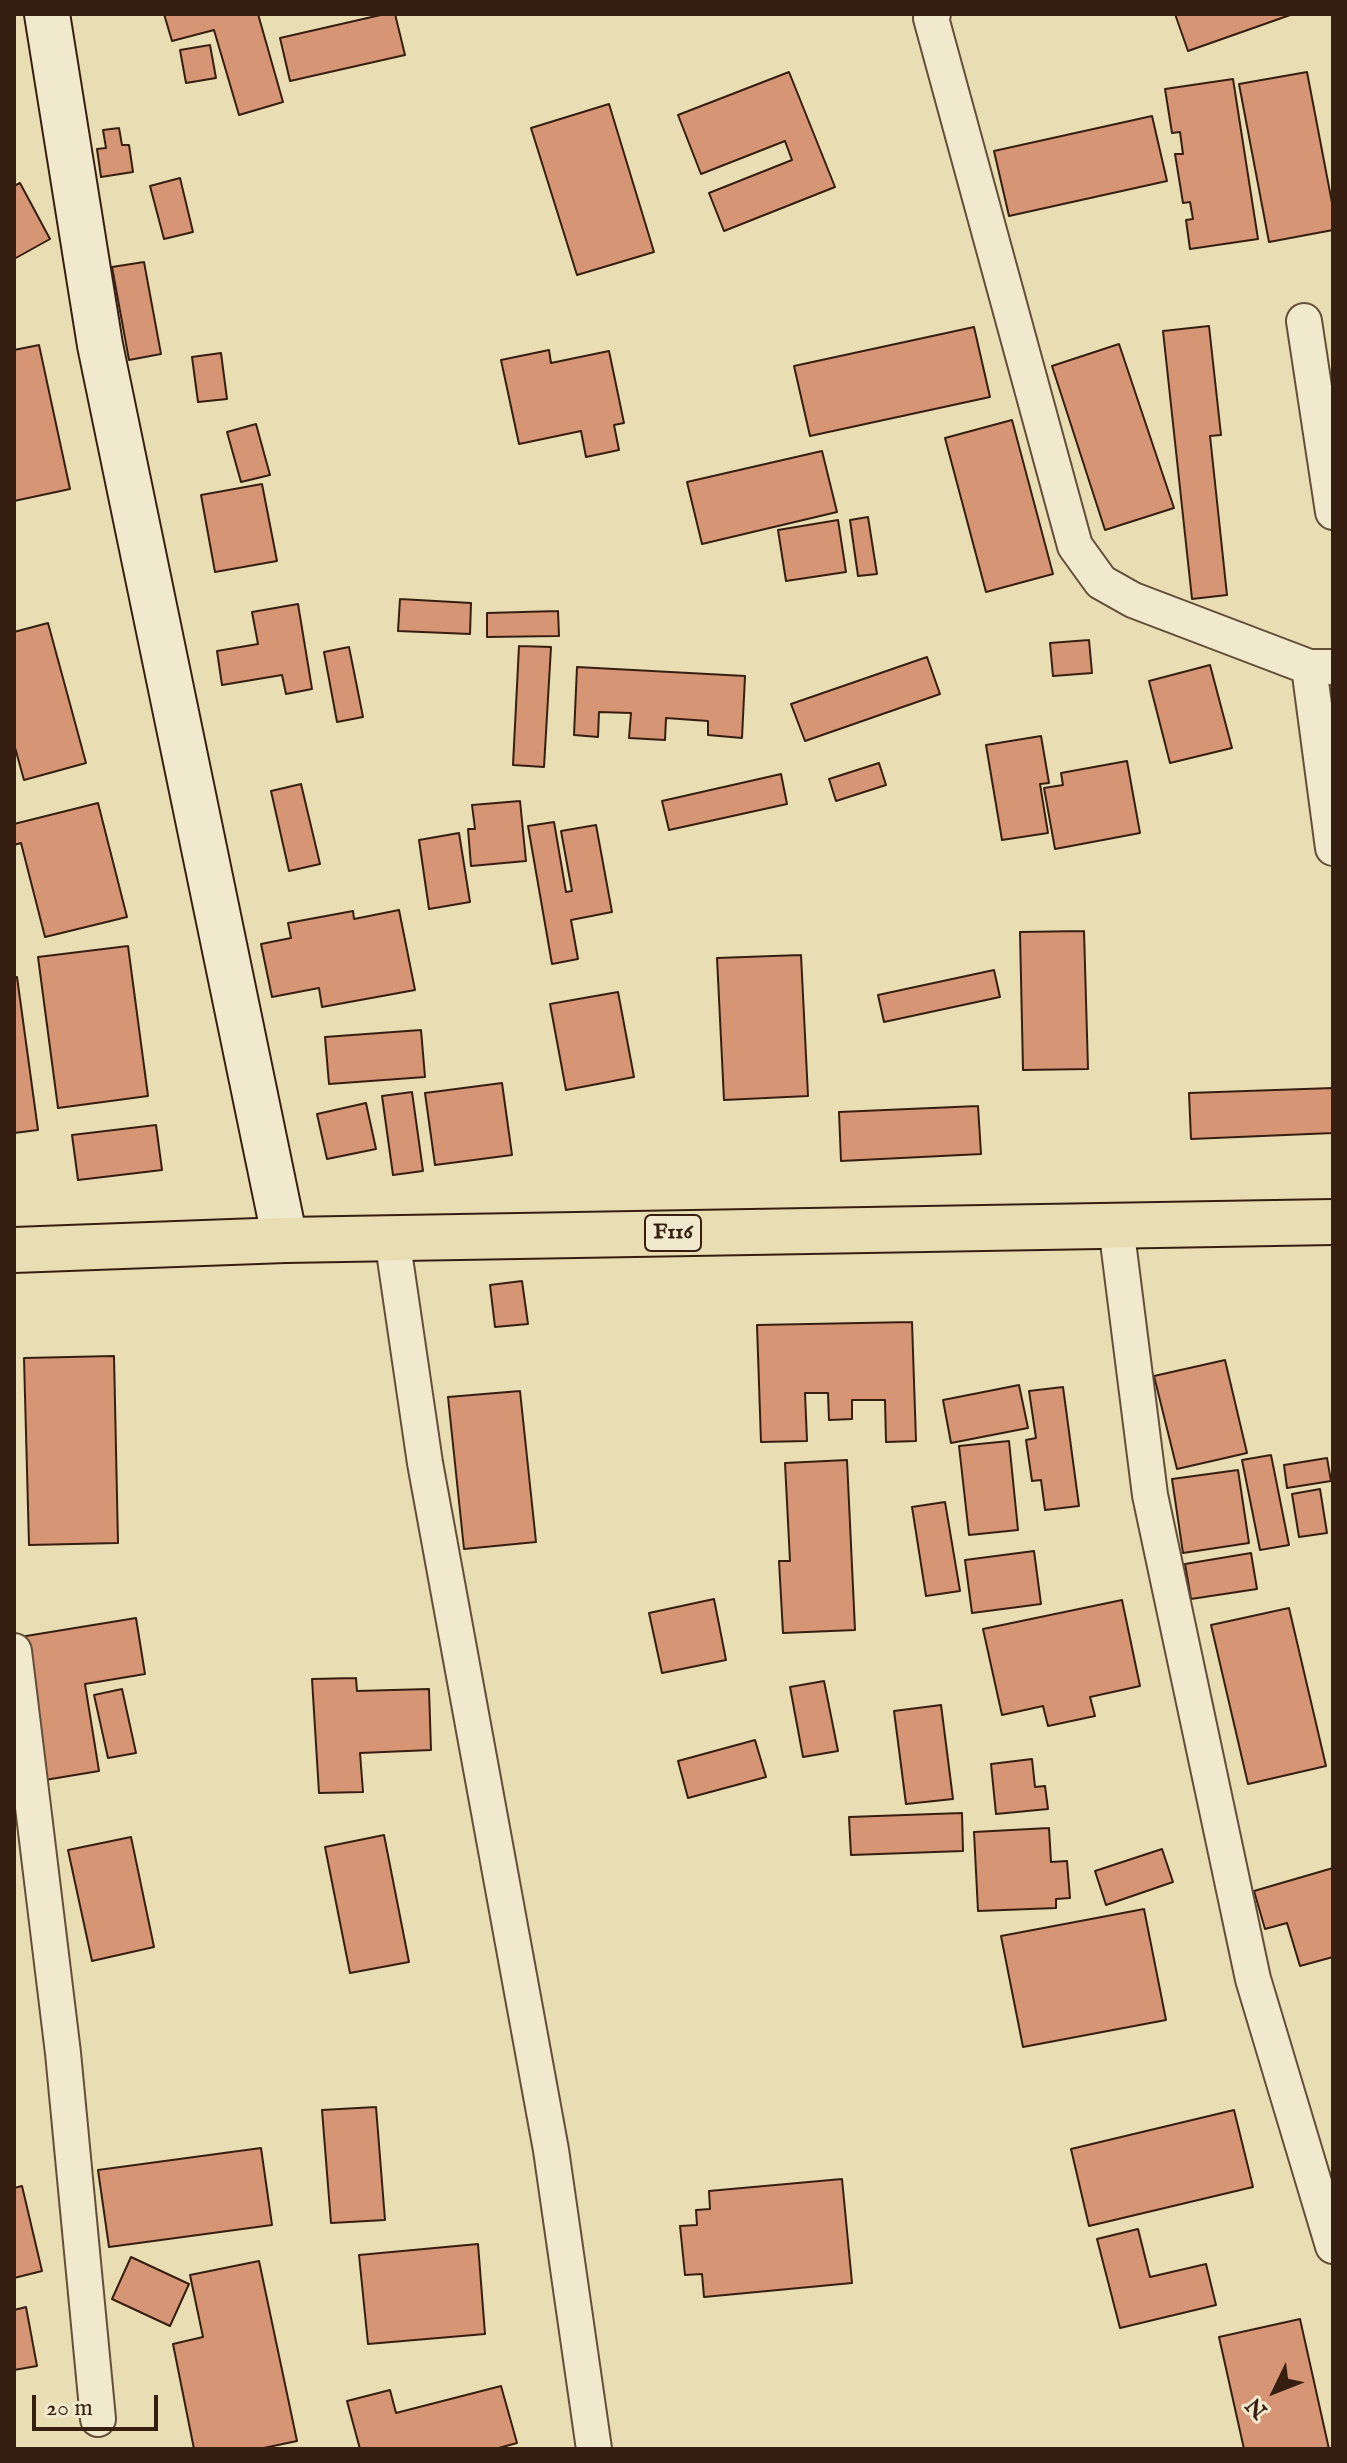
<!DOCTYPE html>
<style>
body{margin:0}
#map{position:relative;width:1347px;height:2463px;overflow:hidden;background:#e9ddb3;font-family:"IM FELL English",serif}
canvas{display:block}
.frame{position:absolute;inset:0;border:16px solid #361f11;pointer-events:none}
.north{position:absolute;left:1235px;top:2351px;width:80px;height:80px;-webkit-text-stroke:6px #f1e9ce;paint-order:stroke;rotate:227deg;font-size:22px;font-weight:700;line-height:32px;text-align:center;color:#361f11}
.north::after{content:'';display:block;margin:auto;width:28px;height:36px;background:#361f11;clip-path:polygon(50% 0,100% 100%,50% 72%,0 100%)}
.scale{position:absolute;left:32px;top:2395px;width:126px;height:36px;box-sizing:border-box;border:4px solid #361f11;border-top:0;padding-left:10px;font-size:24px;line-height:28px;white-space:nowrap;color:#361f11;-webkit-text-stroke:6px #f1e9ce;paint-order:stroke}
</style>
<div id="map">
<canvas width="1347" height="2463"></canvas>
<div class="frame"></div>
<div class="north">N</div>
<div class="scale">20 m</div>
</div>
<script>
const g = document.querySelector('canvas').getContext('2d');
g.lineJoin = 'round';
function fillPath(path, color) { g.fillStyle = color; g.fill(path, 'evenodd'); }
const shape = rows => new Path2D(rows.map(r => 'M' + r).join(''));
function stroke(path, color, width, dash) { g.strokeStyle = color; g.lineWidth = width; g.lineCap = dash ? 'butt' : 'round'; g.setLineDash(dash || []); g.stroke(path); }
function write(font, color, halo, rows, align = 'center') {
  g.font = font + ' "IM FELL English",serif'; g.lineWidth = 8; g.setLineDash([]); g.textBaseline = 'middle'; g.strokeStyle = halo; g.fillStyle = color; for (const [text, x, y, turn = 0] of rows) {
    g.save(); g.translate(x, y); g.rotate((+turn || 0) * Math.PI / 180); g.textAlign = isNaN(turn) ? turn : align; if (halo) g.strokeText(text, 0, 0); g.fillText(text, 0, 0); g.restore();
  }
}
const building = shape([
 [164,14,258,14,283,102,239,115,214,30,172,41,164,14],
 [385,14,395,14,405,55,290,81,280,38,385,14],
 [1175,14,1293,14,1188,51,1175,14],
 [210,45,216,78,186,83,180,50,210,45],
 [789,72,835,187,724,231,709,193,792,160,785,141,701,174,678,115,789,72],
 [1307,72,1333,208,1333,230,1269,242,1239,84,1307,72],
 [1233,79,1258,239,1190,249,1186,220,1193,219,1190,202,1183,203,1175,154,1183,154,1180,132,1172,133,1165,89,1233,79],
 [609,104,654,252,577,275,531,128,609,104],
 [1152,116,1167,181,1009,216,994,151,1152,116],
 [119,128,122,145,129,145,133,172,101,177,97,149,106,148,103,130,119,128],
 [180,178,193,232,164,239,150,186,180,178],
 [20,183,50,239,14,259,14,186,20,183],
 [144,262,161,354,129,360,112,267,144,262],
 [1209,326,1221,435,1210,436,1227,595,1192,599,1163,331,1209,326],
 [974,327,990,397,810,436,794,366,974,327],
 [1119,344,1174,508,1105,530,1052,366,1119,344],
 [39,345,70,489,14,501,14,350,39,345],
 [549,350,551,363,609,351,624,423,614,425,619,450,586,457,581,431,519,444,501,360,549,350],
 [221,353,227,399,198,402,192,357,221,353],
 [1012,420,1053,574,986,592,945,438,1012,420],
 [256,424,270,475,241,482,227,432,256,424],
 [822,451,837,512,702,544,687,482,822,451],
 [262,484,277,561,215,572,201,495,262,484],
 [868,517,877,574,858,576,850,520,868,517],
 [838,520,846,572,786,581,778,530,838,520],
 [400,599,471,603,470,634,398,631,400,599],
 [298,604,312,689,286,694,282,675,222,685,217,651,258,644,252,612,298,604],
 [558,611,559,636,487,637,487,613,558,611],
 [48,623,86,763,24,780,14,744,14,632,48,623],
 [1089,640,1092,673,1053,676,1050,643,1089,640],
 [519,646,551,647,544,767,513,765,519,646],
 [349,647,363,717,337,722,324,652,349,647],
 [927,657,940,694,805,741,791,704,927,657],
 [1210,665,1232,748,1170,763,1149,681,1210,665],
 [577,667,745,676,742,738,708,735,708,721,666,718,665,740,629,738,631,713,599,712,598,737,574,735,577,667],
 [1041,736,1049,783,1040,784,1048,833,1002,840,986,745,1041,736],
 [1127,761,1140,833,1055,849,1044,788,1063,785,1061,773,1127,761],
 [879,763,886,785,836,801,829,779,879,763],
 [781,774,787,804,669,830,662,801,781,774],
 [301,784,320,864,289,871,271,791,301,784],
 [520,801,526,861,471,866,468,829,475,829,472,805,520,801],
 [98,803,127,917,45,937,21,843,14,845,14,824,98,803],
 [554,822,566,892,572,891,561,831,596,825,612,912,571,920,578,959,552,964,528,826,554,822],
 [459,833,470,902,429,909,419,840,459,833],
 [399,910,415,990,322,1007,319,988,272,997,261,944,291,938,288,923,353,911,354,919,399,910],
 [1084,931,1088,1069,1023,1070,1020,932,1084,931],
 [128,946,148,1096,58,1108,38,957,128,946],
 [801,955,808,1096,724,1100,717,958,801,955],
 [994,970,1000,997,884,1022,878,995,994,970],
 [17,977,38,1130,14,1133,14,978,17,977],
 [618,992,634,1077,566,1090,550,1004,618,992],
 [421,1030,425,1077,329,1084,325,1037,421,1030],
 [502,1083,512,1155,435,1165,425,1093,502,1083],
 [1333,1088,1333,1133,1191,1139,1189,1093,1333,1088],
 [412,1092,423,1171,393,1175,382,1096,412,1092],
 [366,1103,376,1149,327,1159,317,1114,366,1103],
 [978,1106,981,1154,841,1161,839,1112,978,1106],
 [156,1125,162,1170,78,1180,72,1135,156,1125],
 [522,1281,528,1324,495,1327,490,1285,522,1281],
 [912,1322,916,1441,886,1442,885,1400,852,1400,852,1419,829,1420,828,1393,805,1393,807,1441,761,1442,757,1325,912,1322],
 [114,1356,118,1543,29,1545,24,1358,114,1356],
 [1225,1360,1247,1453,1177,1469,1154,1376,1225,1360],
 [1019,1385,1028,1428,951,1443,943,1400,1019,1385],
 [1063,1387,1079,1506,1045,1510,1041,1480,1032,1481,1026,1440,1036,1438,1029,1391,1063,1387],
 [520,1391,536,1542,464,1549,448,1397,520,1391],
 [1009,1441,1018,1530,969,1535,959,1446,1009,1441],
 [1271,1455,1289,1545,1260,1550,1242,1460,1271,1455],
 [1327,1458,1331,1481,1287,1488,1284,1465,1327,1458],
 [847,1460,855,1630,783,1633,779,1561,790,1561,785,1463,847,1460],
 [1238,1470,1249,1543,1183,1553,1172,1479,1238,1470],
 [1320,1489,1327,1533,1299,1537,1292,1494,1320,1489],
 [945,1502,960,1591,926,1596,912,1507,945,1502],
 [1034,1551,1041,1604,972,1613,965,1560,1034,1551],
 [1251,1553,1257,1589,1191,1599,1185,1564,1251,1553],
 [714,1599,726,1660,662,1673,649,1613,714,1599],
 [1122,1600,1140,1686,1090,1697,1095,1716,1048,1726,1043,1706,1002,1715,983,1629,1122,1600],
 [1289,1608,1326,1766,1248,1784,1211,1625,1289,1608],
 [136,1618,145,1674,85,1684,99,1771,45,1780,20,1637,136,1618],
 [356,1678,357,1691,429,1689,431,1750,360,1753,363,1792,319,1793,312,1679,356,1678],
 [824,1681,838,1751,803,1757,790,1687,824,1681],
 [122,1689,136,1753,108,1758,94,1695,122,1689],
 [941,1705,953,1799,906,1804,894,1711,941,1705],
 [755,1740,766,1777,688,1798,678,1761,755,1740],
 [1032,1759,1035,1787,1045,1786,1048,1809,996,1814,991,1764,1032,1759],
 [962,1813,963,1851,851,1855,849,1817,962,1813],
 [1049,1828,1051,1862,1067,1861,1070,1898,1056,1899,1056,1908,978,1911,974,1832,1049,1828],
 [384,1835,409,1962,350,1973,325,1847,384,1835],
 [131,1837,154,1947,92,1961,68,1850,131,1837],
 [1162,1849,1173,1882,1106,1905,1095,1871,1162,1849],
 [1333,1868,1333,1957,1300,1966,1287,1923,1265,1929,1254,1891,1333,1868],
 [1144,1909,1166,2020,1023,2047,1001,1936,1144,1909],
 [376,2107,385,2220,331,2223,322,2110,376,2107],
 [1234,2110,1253,2187,1089,2226,1071,2149,1234,2110],
 [261,2148,272,2225,109,2247,98,2170,261,2148],
 [842,2179,852,2283,704,2297,702,2274,685,2275,680,2226,697,2225,696,2210,710,2209,709,2191,842,2179],
 [22,2186,42,2271,14,2278,14,2188,22,2186],
 [1138,2229,1150,2277,1206,2264,1216,2305,1120,2328,1097,2239,1138,2229],
 [478,2244,485,2334,368,2344,359,2255,478,2244],
 [131,2257,189,2284,170,2326,112,2299,131,2257],
 [259,2261,297,2441,259,2449,194,2449,173,2344,203,2337,190,2275,259,2261],
 [26,2307,37,2366,14,2370,14,2310,26,2307],
 [1300,2319,1329,2449,1244,2449,1219,2337,1300,2319],
 [501,2386,517,2443,495,2449,360,2449,347,2401,390,2390,396,2413,501,2386]
]);
fillPath(building, '#d69675');
stroke(building, '#361f11', 2);
const street = shape([
 [933,14,931,18,1075,546,1101,582,1133,600,1309,667,1333,667],
 [1304,321,1333,512],
 [1309,667,1333,848],
 [1116,1226,1150,1495,1253,1979,1333,2246],
 [392,1238,425,1463,551,2150,594,2449],
 [14,1651,63,2053,98,2419]
]);
const secondary = shape([
 [47,14,100,345,285,1240]
]);
const primary = shape([
 [14,1250,285,1240,1333,1222]
]);
stroke(street, '#634e3a', 38);
stroke(secondary, '#361f11', 48);
stroke(primary, '#361f11', 48);
stroke(street, '#f1e9ce', 34);
stroke(secondary, '#f1e9ce', 44);
stroke(primary, '#e9ddb3', 44);
for (const [x, y, w] of [
 [673,1233,56]
]) { const box = new Path2D(); box.roundRect(x - w / 2, y - 18, w, 36, 6); g.fillStyle = '#f1e9ce'; g.fill(box); stroke(box, '#361f11', 2); }
write('bold 22px', '#361f11', null, [
 ["F116",673,1233]
]);
</script>
